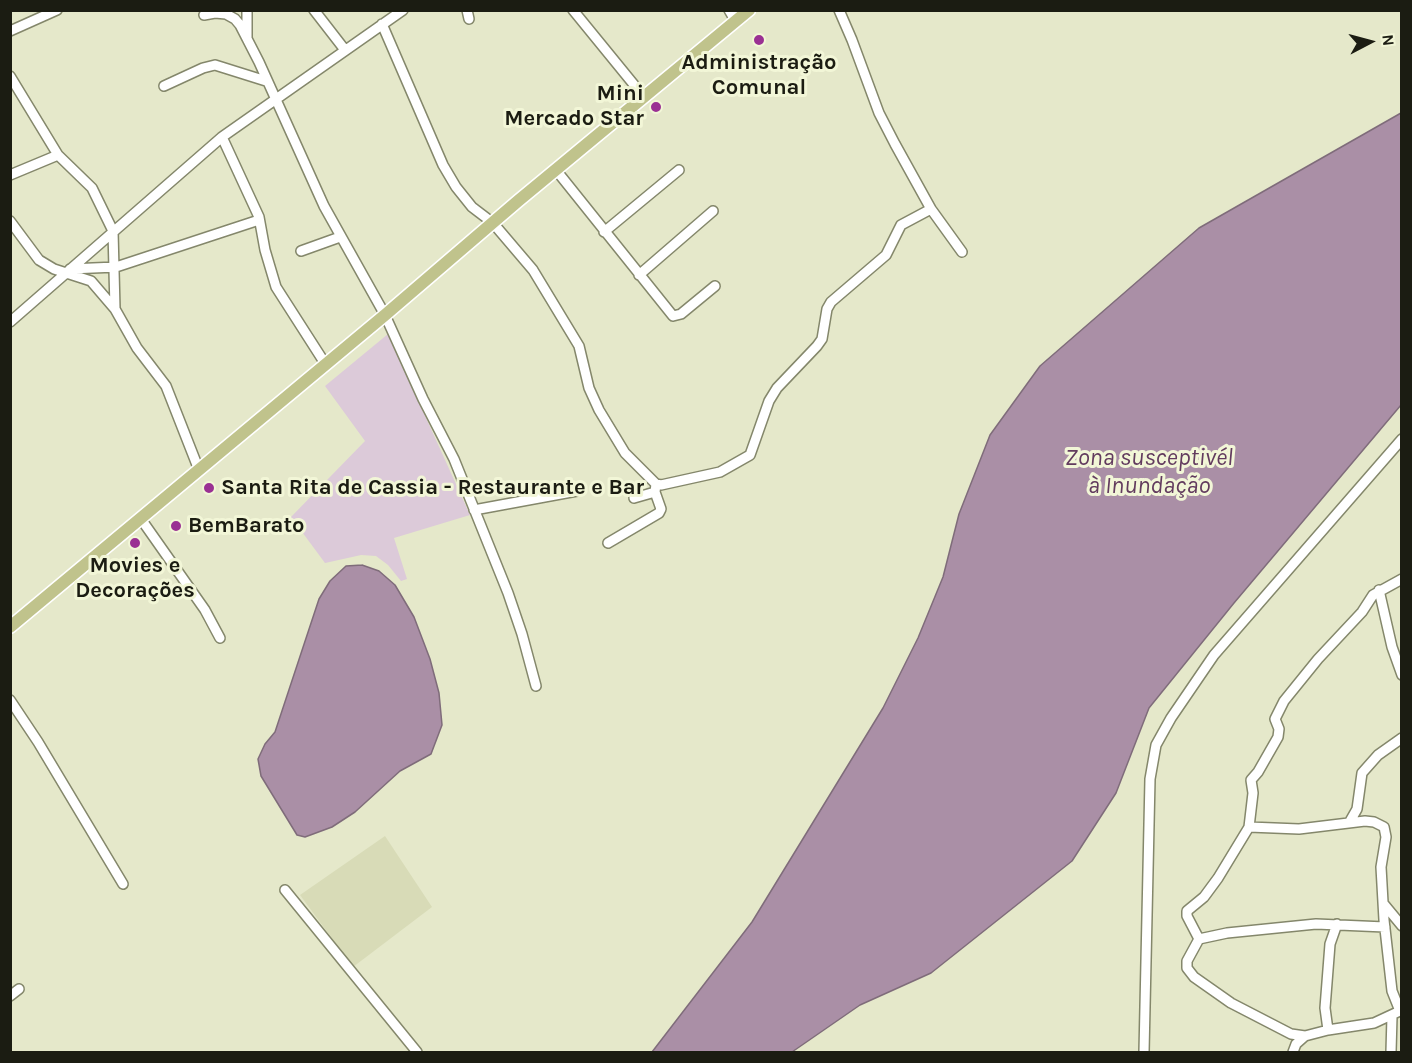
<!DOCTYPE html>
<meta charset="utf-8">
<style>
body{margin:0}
#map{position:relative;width:1412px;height:1063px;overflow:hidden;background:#e5e8ca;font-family:Karla,sans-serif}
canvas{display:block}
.frame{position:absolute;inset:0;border:12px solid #1b1c12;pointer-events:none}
.north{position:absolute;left:1340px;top:12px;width:60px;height:60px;-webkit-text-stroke:4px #f2f6d7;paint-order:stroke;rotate:84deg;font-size:16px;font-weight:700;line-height:24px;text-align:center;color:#1b1c12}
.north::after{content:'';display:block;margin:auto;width:21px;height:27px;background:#1b1c12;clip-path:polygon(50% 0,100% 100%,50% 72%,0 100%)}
</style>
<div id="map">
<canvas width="1412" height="1063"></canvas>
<div class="frame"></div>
<div class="north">N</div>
</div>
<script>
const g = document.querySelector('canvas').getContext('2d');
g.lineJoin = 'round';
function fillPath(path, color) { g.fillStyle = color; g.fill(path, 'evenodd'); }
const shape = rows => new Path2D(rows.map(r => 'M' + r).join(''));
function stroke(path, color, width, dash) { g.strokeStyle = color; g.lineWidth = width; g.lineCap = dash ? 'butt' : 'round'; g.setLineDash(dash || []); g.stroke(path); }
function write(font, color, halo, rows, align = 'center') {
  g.font = font + ' Karla,sans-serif'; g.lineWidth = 6; g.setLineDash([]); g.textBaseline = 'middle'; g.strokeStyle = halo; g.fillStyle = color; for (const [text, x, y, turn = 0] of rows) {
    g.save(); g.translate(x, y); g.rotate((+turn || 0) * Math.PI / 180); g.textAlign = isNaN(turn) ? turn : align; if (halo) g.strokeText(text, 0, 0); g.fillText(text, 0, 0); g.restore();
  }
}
fillPath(shape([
 [385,836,432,907,353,967,300,895]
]), '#d8dbb7');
fillPath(shape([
 [388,334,470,515,394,538,407,579,401,581,388,565,376,556,361,555,325,563,291,517,365,441,325,386]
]), '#dccad9');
const water = shape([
 [1401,113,1401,405,1234,603,1149,708,1116,793,1072,861,931,973,860,1005,792,1052,652,1052,752,922,883,708,918,638,943,577,959,514,990,435,1040,366,1199,228,1401,113],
 [362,565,379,571,395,585,414,617,430,659,439,693,442,725,431,754,400,771,355,812,332,827,305,837,297,835,261,776,258,759,265,744,275,732,319,599,330,581,346,566,362,565]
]);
fillPath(water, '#aa8fa6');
stroke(water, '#7f6c7a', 1.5);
const minor = shape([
 [247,10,247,38],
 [314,10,345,50],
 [467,10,469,19],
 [573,10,644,97],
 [729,10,736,22],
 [839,10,852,40,879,113,895,144,931,209,962,252],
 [204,15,215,13,226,14,235,19,240,25,259,62,324,206,385,315,423,399,454,459,508,593,522,634,536,686],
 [382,24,443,165,456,187,472,207,493,223,533,270,579,346,589,388,599,410,625,453,656,484,661,485,720,472,750,455,769,401,777,388,817,346,822,339,827,309,831,302,886,255,901,225,931,209],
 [10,31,57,10],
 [10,76,58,155,92,188,113,231,115,309],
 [164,86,203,68,215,65,266,81],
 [222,137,259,217,265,250,276,287,326,365],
 [556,170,673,316,681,314,715,286],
 [10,175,58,155],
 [10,221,39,260,54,269,91,281,115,309,137,348,166,386,199,470],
 [604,232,679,170],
 [301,251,340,237],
 [70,269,116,267,259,220],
 [639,275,713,211],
 [10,322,222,137,403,10],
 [634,498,655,492],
 [474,510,577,491],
 [141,519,205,610,220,638],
 [608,543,659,513,661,509,655,492,656,484],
 [1402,579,1373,595,1362,612,1318,659,1284,701,1275,719,1279,729,1278,737,1258,772,1251,780,1253,793,1249,827,1218,878,1204,897,1187,911,1187,916,1199,939,1187,961,1187,968,1194,977,1231,1003,1291,1034,1305,1036,1328,1030,1374,1023,1402,1010],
 [1379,590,1392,647,1402,675],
 [10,700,38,742,123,884],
 [1349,823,1357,809,1362,773,1378,755,1402,738],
 [1249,827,1299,829,1365,821,1374,822,1384,827,1386,837,1381,867,1384,920,1392,991,1400,1011],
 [285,890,417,1052],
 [1383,903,1402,926],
 [1199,939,1227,933,1316,924,1385,927],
 [10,996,19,989],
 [1328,1030,1325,1008,1330,944,1337,924],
 [1144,1052,1150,779,1156,745,1171,718,1214,655,1402,439],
 [1293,1052,1296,1044,1305,1036],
 [1391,1052,1392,1016]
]);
const major = shape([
 [10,627,385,315,518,201,749,10]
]);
stroke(minor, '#84876b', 12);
stroke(major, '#fff', 15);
stroke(minor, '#fff', 9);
stroke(major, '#c0c38c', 12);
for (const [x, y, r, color] of [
 [759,40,6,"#9a3093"],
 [656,107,6,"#9a3093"],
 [209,488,6,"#9a3093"],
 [176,526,6,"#9a3093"],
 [135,543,6,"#9a3093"]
]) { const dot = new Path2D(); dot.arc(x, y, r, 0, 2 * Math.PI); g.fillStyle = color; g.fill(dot); stroke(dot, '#f2f6d7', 2); }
write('bold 22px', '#1b1c12', '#f2f6d7', [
 ["Administração",759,63],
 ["Comunal",759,88],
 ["Mini",644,94,"right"],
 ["Mercado Star",644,119,"right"],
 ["Santa Rita de Cassia - Restaurante e Bar",221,488,"left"],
 ["BemBarato",188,526,"left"],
 ["Movies e",135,566],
 ["Decorações",135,591]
]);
write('italic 24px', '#623b5e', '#f2f6d7', [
 ["Zona susceptivél",1149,458],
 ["à Inundação",1149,486]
]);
</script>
